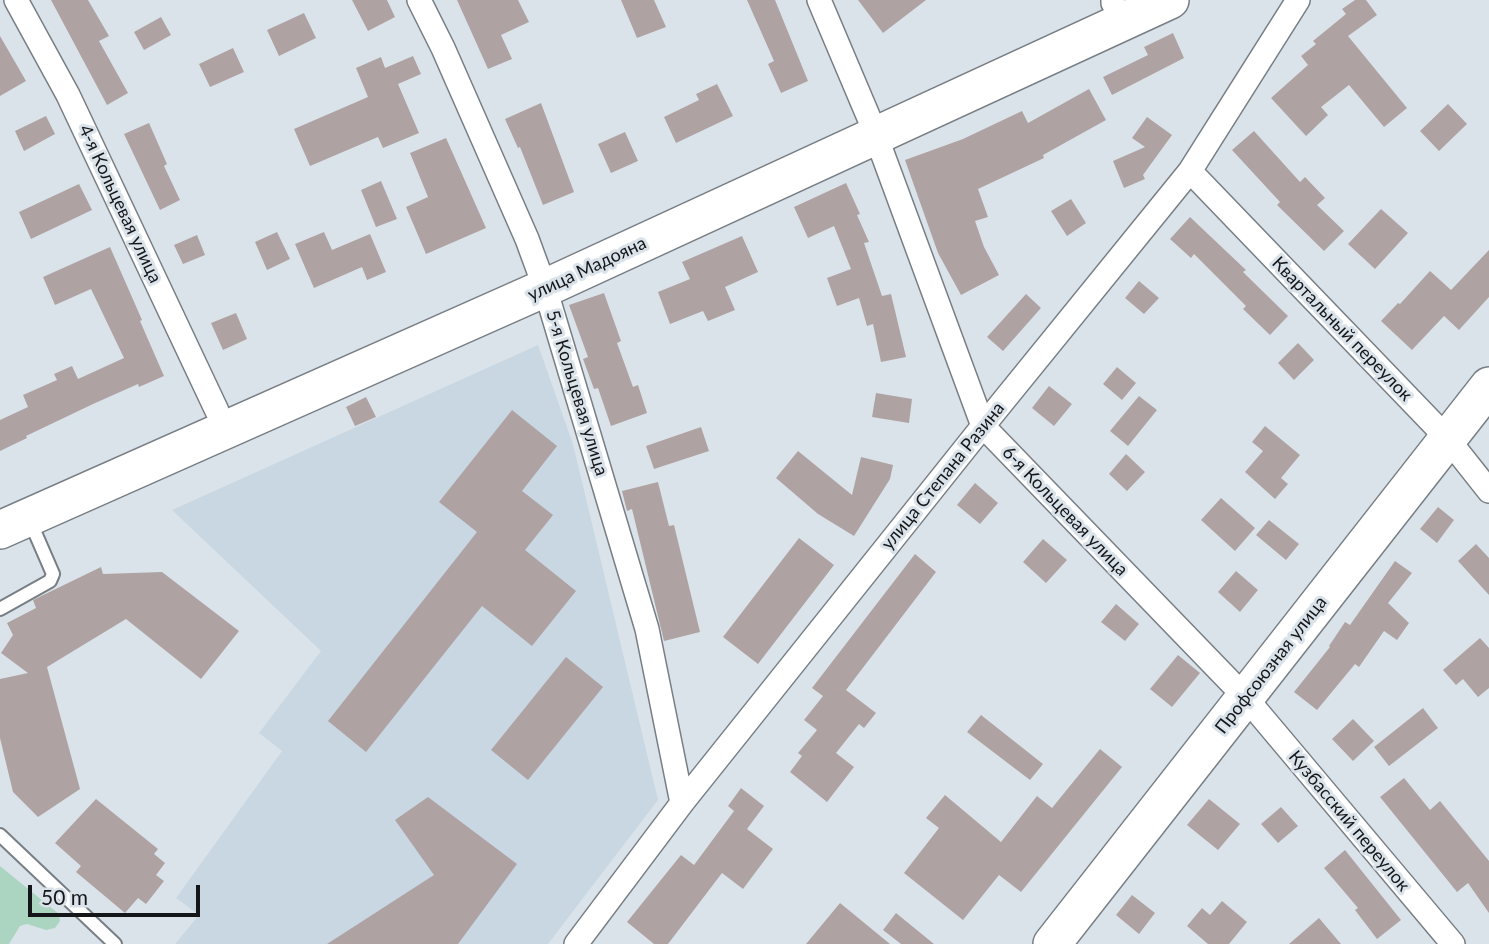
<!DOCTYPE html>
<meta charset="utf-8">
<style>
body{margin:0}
#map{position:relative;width:1489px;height:944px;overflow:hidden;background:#dbe3ea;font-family:Lato,sans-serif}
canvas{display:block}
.scale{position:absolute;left:28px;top:885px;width:172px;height:32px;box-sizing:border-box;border:4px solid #141619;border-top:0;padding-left:9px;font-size:21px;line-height:24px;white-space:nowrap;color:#141619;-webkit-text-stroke:5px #dbe3ea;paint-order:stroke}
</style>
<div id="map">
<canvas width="1489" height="944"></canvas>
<div class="scale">50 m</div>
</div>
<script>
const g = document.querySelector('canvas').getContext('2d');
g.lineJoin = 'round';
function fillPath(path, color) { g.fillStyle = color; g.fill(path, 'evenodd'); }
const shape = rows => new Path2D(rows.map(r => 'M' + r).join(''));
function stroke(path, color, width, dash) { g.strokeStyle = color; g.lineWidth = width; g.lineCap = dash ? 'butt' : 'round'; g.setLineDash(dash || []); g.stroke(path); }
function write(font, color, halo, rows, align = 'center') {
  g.font = font + ' Lato,sans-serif'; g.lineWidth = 6; g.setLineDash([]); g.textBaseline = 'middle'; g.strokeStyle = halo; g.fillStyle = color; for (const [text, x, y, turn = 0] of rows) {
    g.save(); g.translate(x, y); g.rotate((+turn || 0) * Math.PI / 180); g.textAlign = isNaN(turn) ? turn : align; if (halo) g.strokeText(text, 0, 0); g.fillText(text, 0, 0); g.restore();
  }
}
fillPath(shape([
 [538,345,573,444,658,800,548,944,175,944,199,915,176,898,282,751,259,733,321,651,172,510]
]), '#c9d7e3');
fillPath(shape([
 [0,866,59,914,60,921,55,928,46,930,27,924,20,926,9,944,0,944]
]), '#acd5c1');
fillPath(shape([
 [51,0,88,0,109,36,99,41,128,93,107,105],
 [352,0,387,0,395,17,368,31],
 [457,0,518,0,529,22,501,35,512,59,488,69],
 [621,0,654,0,666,27,637,38],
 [747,0,775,0,808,81,781,93,768,64,774,61],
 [858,0,926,0,883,33],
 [1355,0,1366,0,1377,15,1348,36,1407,108,1384,127,1349,85,1321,107,1328,115,1306,136,1271,98,1308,65,1301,56,1316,44,1313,41,1346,14,1342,9],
 [304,13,316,38,279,56,267,30],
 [161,17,171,35,144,50,134,32],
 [1173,33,1184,58,1112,95,1103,77,1148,55,1144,47],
 [0,36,26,81,0,96],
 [233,48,244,72,210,87,199,64],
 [413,56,421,74,398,84,419,133,383,148,378,137,310,166,294,129,368,97,356,68,381,57,385,68],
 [717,84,733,116,676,143,664,117,699,100,696,94],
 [1089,89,1106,120,1043,155,1044,158,978,189,988,217,975,221,984,247,999,275,961,295,938,253,905,160,963,139,1022,111,1028,123],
 [541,103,574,192,543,205,520,147,518,148,505,119],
 [1448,104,1467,124,1439,151,1420,131],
 [46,116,55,134,24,151,15,131],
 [1147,117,1172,135,1143,175,1145,179,1124,188,1113,161,1145,147,1132,138],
 [149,123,167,164,164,166,180,200,160,210,124,134],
 [1254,131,1300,182,1305,177,1325,198,1317,205,1344,231,1324,251,1277,205,1280,202,1232,150],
 [625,132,638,161,611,173,598,144],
 [446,138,486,228,426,254,406,207,428,197,410,153],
 [381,181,397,219,376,227,361,190],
 [846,183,860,214,857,215,869,242,864,243,882,296,891,294,906,357,881,362,873,324,867,326,859,298,837,306,827,278,851,269,834,226,808,238,794,207],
 [79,184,92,210,31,239,19,212],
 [1071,199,1086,223,1067,236,1051,211],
 [1381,209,1408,233,1375,269,1348,244],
 [1190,217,1246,270,1243,272,1288,316,1270,335,1243,309,1246,306,1194,254,1191,258,1170,239],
 [277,232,290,259,267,270,255,242],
 [324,232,332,250,370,234,386,272,367,280,362,267,314,288,295,244],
 [197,235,205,255,183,264,174,245],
 [742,236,758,272,725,287,735,310,708,321,703,311,670,324,658,292,690,279,682,262],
 [110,247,142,320,140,321,164,376,139,387,138,384,93,404,26,436,27,438,0,451,0,420,28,407,23,395,57,380,54,374,72,366,78,379,124,358,91,289,55,305,43,277],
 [1489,250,1489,297,1459,330,1444,316,1412,350,1381,321,1398,303,1400,304,1430,271,1451,290],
 [1139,281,1159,298,1144,314,1125,298],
 [604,293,621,341,617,343,633,387,638,385,647,413,611,426,598,388,594,389,583,359,588,357,569,305],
 [1026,294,1041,308,1003,351,987,337],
 [236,313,247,339,223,350,211,323],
 [1298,343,1314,360,1294,380,1278,363],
 [1117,367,1136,383,1122,400,1103,384],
 [1049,386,1072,404,1054,426,1032,408],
 [876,393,912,399,909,423,872,417],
 [1139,396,1157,410,1128,446,1110,431],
 [366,397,376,417,355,426,346,407],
 [512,410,557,446,522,491,553,515,525,550,576,591,532,646,482,606,366,752,328,721,477,532,439,502],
 [1265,426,1300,455,1281,478,1288,484,1275,499,1245,472,1263,451,1252,442],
 [701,427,709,451,654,469,646,446],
 [798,451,852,495,861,457,893,465,890,479,854,536,818,514,776,478],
 [1126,454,1145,472,1127,491,1109,474],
 [658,482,669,526,674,525,700,632,664,641,632,509,627,511,622,491],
 [975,483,998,503,980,524,957,505],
 [1221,498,1255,528,1235,551,1201,520],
 [1438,507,1454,520,1437,543,1420,529],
 [1269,520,1299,544,1286,560,1256,535],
 [799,538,834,565,758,664,723,637],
 [1043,539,1067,560,1046,583,1023,562],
 [1476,544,1489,558,1489,595,1458,561],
 [915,554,936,572,846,690,876,713,864,728,859,724,836,753,854,767,827,802,790,772,802,756,798,753,817,730,804,720,823,696,812,688],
 [1395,561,1412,573,1388,603,1409,623,1397,640,1384,631,1359,667,1355,664,1317,710,1294,692,1330,647,1329,646,1345,622,1350,625],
 [101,567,103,574,162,572,239,631,201,679,126,619,47,667,80,789,38,817,13,792,0,738,0,679,28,673,1,653,13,635,7,623,36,608,33,600],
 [1236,571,1258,590,1240,612,1218,592],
 [1116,604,1139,624,1125,641,1101,622],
 [1480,638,1489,648,1489,688,1478,697,1463,679,1456,685,1443,670],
 [1178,655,1200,673,1172,707,1150,689],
 [566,657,603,687,528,780,491,750],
 [1423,708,1438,728,1389,766,1374,747],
 [981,715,1043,764,1030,780,967,732],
 [1353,719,1374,741,1353,761,1332,739],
 [1100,749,1122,767,1021,892,999,875,963,920,904,873,939,828,926,818,945,795,1001,842,1037,796,1052,808],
 [1404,778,1430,810,1440,801,1489,861,1489,913,1468,883,1457,892,1380,797],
 [741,788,764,806,747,829,773,849,743,889,722,873,668,944,654,944,627,922,681,855,694,865,734,811,728,806],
 [428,797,517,864,458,944,327,944,434,875,395,820],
 [96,799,158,849,154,854,165,863,156,875,164,881,146,904,138,898,125,913,76,872,81,866,55,843],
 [1209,799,1240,824,1218,850,1187,825],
 [1281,807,1298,826,1278,843,1261,824],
 [1345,850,1401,920,1377,939,1355,910,1358,908,1324,868],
 [1132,895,1155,913,1139,934,1116,915],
 [1222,901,1247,922,1229,944,1208,944,1187,926,1202,908,1210,915],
 [840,903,890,944,806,944],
 [896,913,934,944,901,944,883,930],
 [1319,918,1341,944,1289,944]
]), '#aea3a2');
const lane = shape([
 [0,609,50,581,53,574,30,521],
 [0,835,115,944]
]);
const street = shape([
 [16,0,68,95,217,411],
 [419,0,443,48,527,239,545,288,647,629,682,803],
 [819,0,869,118],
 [1113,0,1113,3],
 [876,136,983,426,1246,698,1453,944],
 [1190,171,1447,438,1489,491],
 [576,944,682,803,983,426,1190,171,1298,0]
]);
const primary = shape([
 [0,530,545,288,1170,0],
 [1052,944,1489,386]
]);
stroke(lane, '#777e84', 16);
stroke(street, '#777e84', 26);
stroke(primary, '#777e84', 40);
stroke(lane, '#fff', 12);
stroke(street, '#fff', 23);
stroke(primary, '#fff', 37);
write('18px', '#141619', '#dbe3ea', [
 ["4-я Кольцевая улица",120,204,65],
 ["улица Мадояна",587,269,-25],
 ["Квартальный переулок",1342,329,46],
 ["5-я Кольцевая улица",577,393,73],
 ["улица Степана Разина",943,476,-51],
 ["6-я Кольцевая улица",1065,511,46],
 ["Профсоюзная улица",1271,665,-52],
 ["Кузбасский переулок",1349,821,50]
]);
</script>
